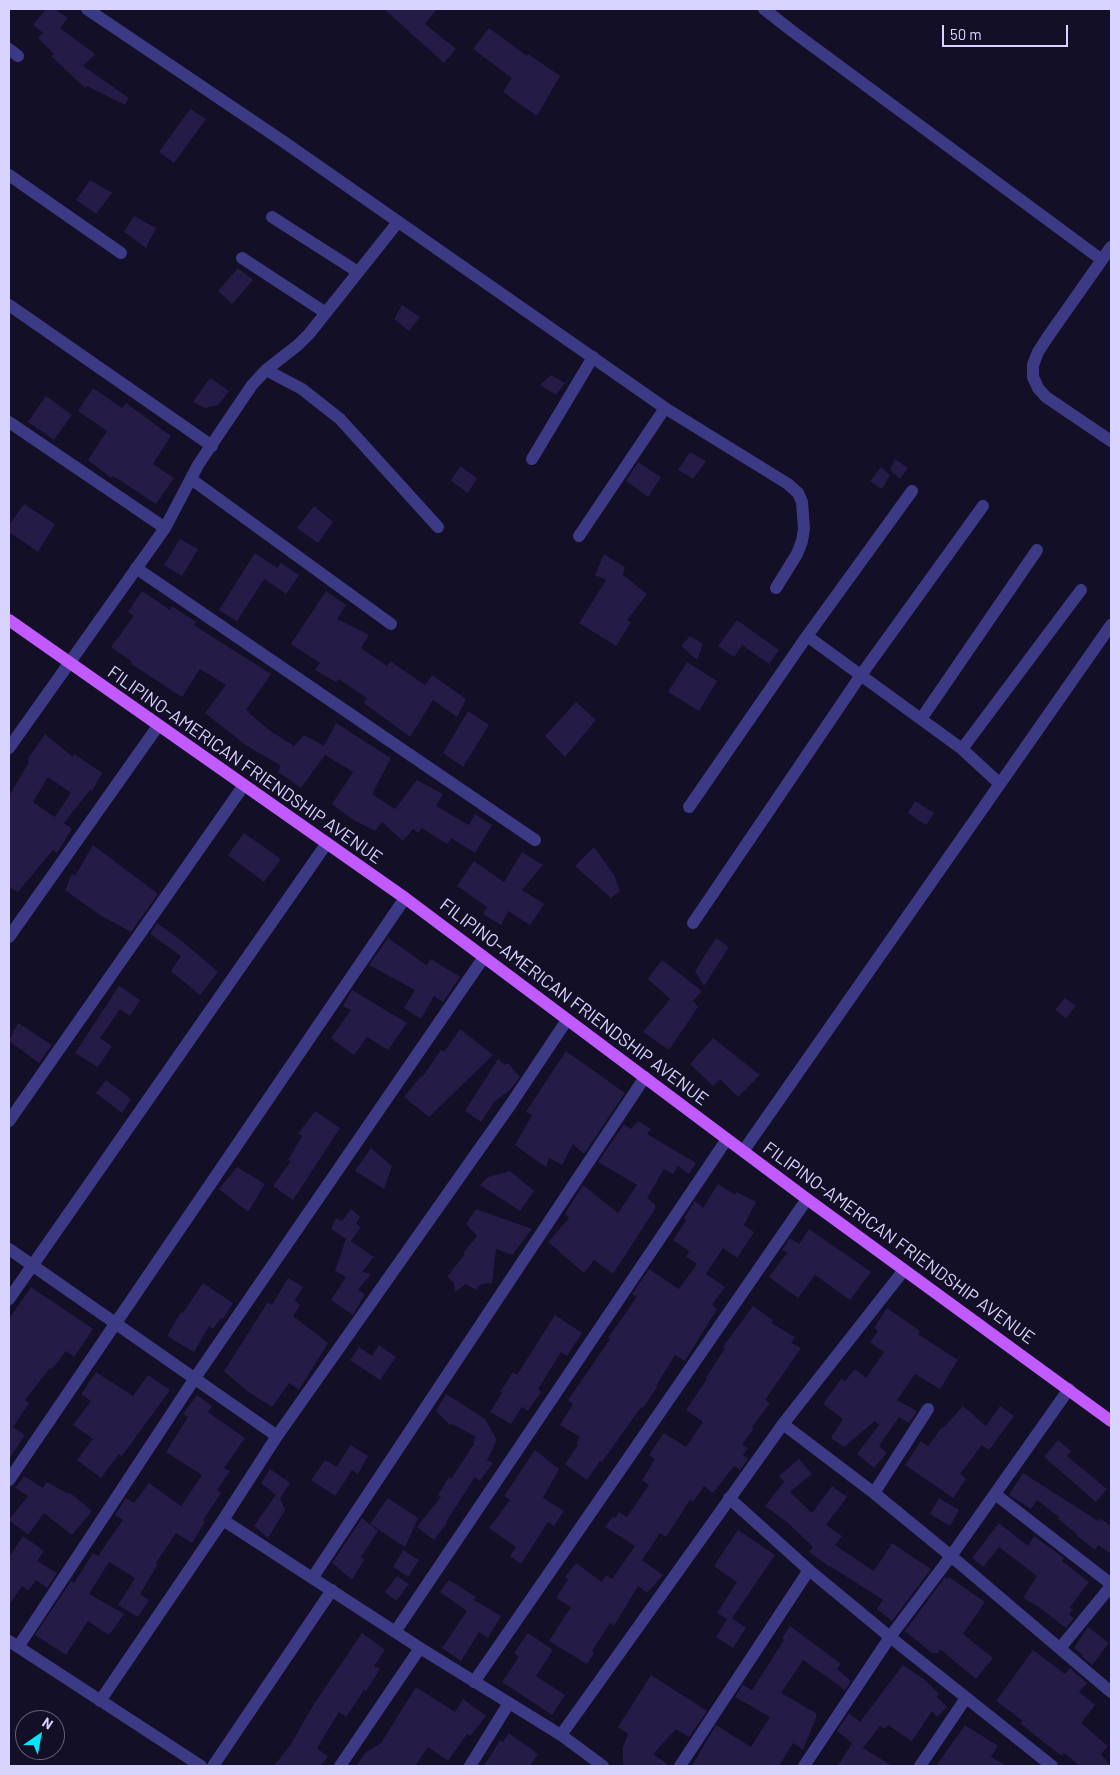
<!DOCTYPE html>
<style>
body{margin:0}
#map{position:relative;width:1120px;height:1775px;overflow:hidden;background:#130f26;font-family:Barlow,sans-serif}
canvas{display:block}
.frame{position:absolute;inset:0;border:10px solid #d9d4ff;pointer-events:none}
.north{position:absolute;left:15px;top:1710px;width:50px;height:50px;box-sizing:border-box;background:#130f26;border:1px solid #625e7d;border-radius:50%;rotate:33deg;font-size:14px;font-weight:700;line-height:20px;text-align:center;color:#d9d4ff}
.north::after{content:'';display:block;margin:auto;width:18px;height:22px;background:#00e5ff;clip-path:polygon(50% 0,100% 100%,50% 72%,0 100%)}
.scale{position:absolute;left:942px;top:25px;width:126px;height:22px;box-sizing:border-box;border:2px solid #d9d4ff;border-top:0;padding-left:6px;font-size:15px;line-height:18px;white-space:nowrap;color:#d9d4ff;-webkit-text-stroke:4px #130f26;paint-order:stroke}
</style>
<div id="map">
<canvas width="1120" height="1775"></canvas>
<div class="frame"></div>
<div class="north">N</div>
<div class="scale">50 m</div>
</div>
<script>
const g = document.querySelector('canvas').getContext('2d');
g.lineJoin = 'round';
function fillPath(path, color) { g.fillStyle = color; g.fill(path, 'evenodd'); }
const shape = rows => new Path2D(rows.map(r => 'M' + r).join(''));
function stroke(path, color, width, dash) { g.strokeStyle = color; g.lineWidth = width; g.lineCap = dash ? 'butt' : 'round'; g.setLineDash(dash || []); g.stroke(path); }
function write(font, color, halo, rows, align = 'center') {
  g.font = font + ' Barlow,sans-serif'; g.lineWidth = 4; g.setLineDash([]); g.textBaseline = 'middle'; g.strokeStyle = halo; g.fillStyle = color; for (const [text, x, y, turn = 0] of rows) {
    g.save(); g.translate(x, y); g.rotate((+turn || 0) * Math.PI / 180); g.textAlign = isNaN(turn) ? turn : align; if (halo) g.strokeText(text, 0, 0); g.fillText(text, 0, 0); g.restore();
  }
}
fillPath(shape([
 [46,9,55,9,68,18,60,28,95,54,83,66,129,98,125,105,87,86,85,88,51,56,54,54,38,38,43,33,33,25],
 [384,9,437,9,425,24,456,49,444,63],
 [489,28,527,56,528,54,560,76,537,116,503,92,512,78,473,49],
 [190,109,206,119,174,163,159,152],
 [90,180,112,193,96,214,76,200],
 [134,216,156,228,146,248,124,232],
 [238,268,253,280,232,304,218,291],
 [402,305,420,317,409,331,394,319],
 [551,375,565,383,556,395,540,385],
 [210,378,229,391,218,405,205,408,193,402],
 [93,388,122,408,126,403,171,436,153,464,174,478,156,504,113,476,111,478,88,460,107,431,78,411],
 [46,396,72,415,54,440,28,422],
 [690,452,706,461,693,479,678,470],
 [895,459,908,468,900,479,890,470],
 [638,462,661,477,648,497,626,481],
 [460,466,477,478,468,493,451,481],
 [881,467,890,475,882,489,870,481],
 [24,504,55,524,38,552,9,532,9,525],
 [314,506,333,522,318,543,297,528],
 [180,539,198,549,182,576,164,565],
 [255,553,277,568,281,563,299,575,286,594,264,579,237,621,219,610],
 [604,554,625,567,623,575,647,594,627,620,631,622,616,646,579,623,606,580,595,575],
 [142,591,170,610,172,606,196,622,194,625,271,674,246,710,269,730,294,746,304,735,324,746,336,723,391,758,372,794,395,809,417,780,443,794,436,806,469,825,475,814,492,825,475,853,451,838,447,844,422,828,418,833,413,829,403,841,382,822,375,831,352,819,332,804,353,772,325,755,301,788,278,772,280,765,247,746,205,713,226,685,200,669,182,697,131,664,132,662,111,647,134,616,128,612],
 [326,591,346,605,337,619,369,635,361,648,387,666,390,661,425,685,432,675,466,699,457,717,433,700,410,737,364,703,367,698,339,679,336,682,315,670,320,663,291,644],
 [737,620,779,650,769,664,742,645,734,657,718,646],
 [690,636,703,644,697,660,681,646],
 [687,662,717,681,699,711,668,692],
 [576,702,596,720,565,757,545,736],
 [468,711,489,725,463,767,443,753],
 [45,734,73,757,74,754,102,773,92,791,90,790,64,823,72,829,57,853,53,850,18,892,9,887,9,796,29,762,27,760],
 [48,777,71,793,55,817,33,802],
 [915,801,934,813,926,825,908,813],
 [244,833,281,859,264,882,228,855],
 [93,845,158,894,131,932,100,915,65,890,72,874,75,876],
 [594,847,614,875,620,891,611,898,575,866],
 [522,852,543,865,522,890,544,904,530,925,508,911,501,925,483,914,487,907,457,886,474,861,504,882],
 [157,923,182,941,218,972,200,995,171,971,181,956,150,934],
 [388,938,426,965,431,959,460,977,443,1002,434,996,421,1019,404,1008,415,990,369,965],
 [716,938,729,947,704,986,695,971],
 [662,960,702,991,693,1001,698,1007,669,1050,643,1032,670,999,648,979],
 [119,986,140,1000,130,1016,120,1009,100,1038,112,1046,98,1067,75,1053],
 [352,990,407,1023,388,1050,367,1037,354,1055,331,1038,351,1010,343,1006],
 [1065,998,1076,1006,1066,1018,1055,1010],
 [18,1023,52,1045,39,1063,9,1041],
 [460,1029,493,1055,429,1117,404,1097,421,1076,422,1077,441,1050,444,1052],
 [713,1038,760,1075,738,1097,720,1079,713,1086,690,1064],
 [566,1051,625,1093,584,1154,573,1144,562,1165,549,1158,546,1167,515,1145,532,1115,526,1112],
 [498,1059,505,1065,508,1063,520,1077,510,1090,494,1102,481,1122,465,1111],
 [106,1080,131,1099,122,1113,96,1093],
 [315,1111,340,1128,293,1200,273,1186,291,1161,288,1160,302,1136,298,1134],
 [638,1121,651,1129,647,1134,696,1163,689,1174,678,1166,673,1174,664,1169,647,1198,655,1204,655,1209,613,1274,594,1260,584,1273,548,1242,569,1218,565,1213,583,1185,618,1213,637,1185,598,1162,624,1124,631,1129],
 [371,1148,392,1166,384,1189,355,1171],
 [237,1167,265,1184,248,1212,219,1189],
 [510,1171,534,1191,520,1211,480,1185,488,1177],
 [718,1184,735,1195,737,1192,756,1202,744,1225,754,1232,737,1258,723,1248,706,1274,725,1287,712,1305,717,1309,685,1361,675,1355,656,1386,657,1387,643,1408,641,1407,602,1462,600,1461,587,1480,565,1464,578,1445,576,1444,580,1437,560,1425,573,1404,568,1400,610,1339,608,1338,637,1297,632,1294,649,1269,679,1289,697,1264,686,1257,689,1251,673,1240,686,1220,684,1218,695,1201,703,1208],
 [351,1209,360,1217,356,1224,361,1227,351,1241,374,1257,362,1272,371,1274,358,1290,365,1294,353,1315,331,1300,346,1277,335,1271,346,1239,331,1229,336,1218,342,1221],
 [476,1209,532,1229,512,1255,496,1249,492,1283,481,1284,476,1290,466,1284,455,1292,454,1283,447,1277,465,1254,463,1253,477,1236,466,1224],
 [809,1229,871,1272,850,1300,815,1275,798,1298,769,1277,787,1253,782,1250,790,1238,799,1244],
 [288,1278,303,1287,295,1300,300,1305,293,1316,328,1343,299,1390,289,1383,272,1407,247,1391,224,1371,268,1302,272,1305],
 [203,1283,233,1303,223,1319,221,1318,213,1329,209,1326,194,1352,167,1336,181,1312,183,1313],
 [31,1287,93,1329,74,1357,66,1351,52,1369,50,1368,25,1400,29,1403,13,1427,25,1435,9,1459,9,1319],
 [753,1306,773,1320,771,1323,795,1337,791,1343,801,1348,765,1400,770,1403,752,1427,754,1428,742,1445,748,1448,743,1455,748,1459,740,1470,734,1466,713,1493,704,1486,693,1502,690,1500,666,1537,660,1533,642,1560,663,1575,647,1593,638,1586,614,1626,610,1623,592,1651,594,1653,587,1664,549,1641,571,1607,556,1598,568,1579,565,1577,576,1563,602,1582,606,1575,612,1579,635,1546,605,1527,613,1516,615,1518,619,1512,627,1517,649,1485,642,1480,655,1459,649,1455,664,1433,686,1447,703,1422,686,1410,707,1379,706,1378,725,1348,723,1347],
 [887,1308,920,1331,918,1334,958,1360,940,1389,915,1374,897,1400,917,1411,909,1423,899,1417,879,1446,887,1453,874,1468,857,1454,879,1425,875,1421,844,1447,831,1438,843,1419,823,1404,842,1378,845,1381,855,1369,866,1378,884,1352,870,1342,878,1331,874,1328],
 [555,1315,582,1333,567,1356,561,1352,538,1389,541,1392,528,1411,522,1407,511,1424,490,1412,502,1393,500,1392,513,1372,517,1375],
 [379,1345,396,1357,380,1380,350,1360,359,1347,372,1356],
 [96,1372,133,1396,148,1375,170,1390,122,1456,119,1454,101,1478,77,1460,93,1439,73,1425,91,1401,81,1394],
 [446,1394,485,1419,497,1440,487,1460,493,1463,480,1481,475,1477,446,1522,447,1523,434,1540,417,1527,441,1497,438,1495,449,1477,451,1479,474,1444,473,1443,476,1437,452,1424,450,1425,436,1411],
 [197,1395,212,1406,208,1412,245,1438,224,1468,230,1471,217,1490,221,1493,203,1520,205,1522,192,1543,176,1533,156,1563,158,1564,140,1594,149,1600,138,1617,118,1605,135,1578,109,1562,89,1594,124,1614,109,1635,88,1621,66,1655,35,1635,71,1581,74,1583,93,1553,98,1556,123,1520,115,1515,126,1498,134,1503,149,1483,181,1506,202,1475,166,1452,188,1417,183,1414],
 [963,1406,986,1426,1000,1406,1014,1416,989,1450,982,1445,960,1474,966,1479,953,1498,905,1465,921,1441,928,1446,942,1427,943,1428],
 [1058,1440,1071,1451,1067,1456,1107,1489,1096,1502,1044,1457],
 [350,1445,368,1456,358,1474,352,1470,335,1496,311,1480,325,1460,337,1467],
 [535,1450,559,1469,543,1498,564,1511,554,1526,548,1522,521,1564,510,1556,516,1547,489,1528,510,1500,504,1496],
 [799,1459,812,1474,790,1492,812,1513,832,1486,847,1497,826,1525,842,1536,835,1545,874,1571,892,1543,931,1569,892,1621,877,1609,883,1600,830,1566,830,1567,809,1552,813,1547,788,1523,765,1506,784,1482,779,1476],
 [270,1469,290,1483,280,1498,285,1510,268,1538,254,1526,276,1495,261,1483],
 [1023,1473,1098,1521,1100,1518,1111,1526,1111,1554,1098,1545,1095,1550,1076,1535,1077,1534,1058,1519,1059,1517,1037,1500,1031,1509,1009,1495],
 [24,1476,43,1488,47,1482,68,1494,69,1492,92,1511,72,1535,44,1513,28,1535,9,1520,28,1496,15,1488],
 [388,1498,418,1518,405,1547,370,1524],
 [939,1498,959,1510,950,1526,930,1514],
 [362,1518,378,1531,361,1557,364,1560,352,1580,332,1563],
 [999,1523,1028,1546,1034,1536,1064,1558,1062,1561,1089,1582,1070,1607,1073,1610,1069,1614,1074,1618,1066,1628,1039,1607,1023,1598,1037,1576,999,1547,983,1567,972,1558],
 [738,1530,775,1555,732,1618,746,1628,733,1648,716,1637,727,1619,717,1613,737,1582,714,1566],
 [23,1536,44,1551,37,1561,57,1573,47,1588,36,1580,28,1591,22,1586,9,1605,9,1557],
 [403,1550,419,1560,408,1577,393,1567],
 [397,1576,409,1584,396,1601,385,1592],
 [945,1577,948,1579,949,1577,985,1602,963,1634,993,1658,976,1679,940,1649,938,1653,932,1653,905,1631],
 [449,1580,476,1597,474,1600,501,1616,488,1638,479,1632,461,1661,442,1648,467,1611,440,1592],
 [790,1626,841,1664,837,1669,851,1681,845,1690,803,1660,781,1693,816,1713,816,1718,803,1750,793,1743,779,1766,692,1766,716,1725,751,1747,770,1717,735,1697,743,1685,752,1690,784,1640,782,1638],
 [1088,1627,1109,1643,1092,1665,1081,1656,1083,1655,1074,1648],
 [362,1633,385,1650,374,1666,380,1669,366,1691,364,1690,346,1717,339,1712,317,1748,328,1757,320,1766,274,1766,291,1744,314,1704],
 [528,1633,553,1650,536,1676,565,1695,552,1715,502,1682,519,1657,514,1653],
 [1033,1650,1065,1674,1070,1668,1087,1683,1079,1692,1095,1705,1081,1723,1108,1746,1101,1754,1111,1766,1080,1766,1064,1753,1062,1756,1046,1744,1020,1723,1023,1721,996,1701],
 [903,1665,925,1680,939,1694,937,1697,947,1707,937,1717,932,1711,912,1741,888,1725,885,1729,880,1726,863,1748,892,1766,838,1766,852,1743,837,1731,849,1713,860,1722],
 [651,1675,707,1711,689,1737,676,1729,653,1754,670,1766,623,1766,623,1747,628,1734,618,1727],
 [416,1687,455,1712,463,1699,486,1716,470,1736,467,1734,448,1761,428,1747,415,1766,356,1766,365,1753,381,1743],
 [965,1725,998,1746,991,1757,1007,1766,936,1766],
 [509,1733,538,1754,530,1766,484,1766,500,1740,503,1742]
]), '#241b47');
stroke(shape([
 [87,9,284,142,665,408,788,484,798,493,802,502,804,529,802,541,797,554,776,588],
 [764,9,792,31,1102,260],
 [9,49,18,56],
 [9,175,121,253],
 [272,217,358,272],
 [1111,247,1047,338,1038,352,1033,365,1033,377,1038,388,1046,397,1111,441],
 [242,258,326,313],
 [9,305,212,446],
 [266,370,302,389,340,419,438,527],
 [9,422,165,528],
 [532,459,593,357],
 [191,479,391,624],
 [579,536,665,408],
 [136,568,535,840],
 [807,636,962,749,1000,784],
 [921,719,1037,550],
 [9,748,165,528,198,465,252,385,266,370,298,345,309,334,398,222],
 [962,749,1081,590],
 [689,807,807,636,912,491],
 [693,923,861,675,983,506],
 [9,937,158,726],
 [9,1121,244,785],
 [744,1150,1111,625],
 [9,1249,277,1436],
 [9,1299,327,843],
 [783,1424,874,1493,951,1556,1111,1692],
 [9,1480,405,898],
 [874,1493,928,1409],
 [995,1494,1111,1584],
 [729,1498,809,1570,890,1637,1052,1766],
 [223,1520,420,1648,561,1735,603,1766],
 [313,1577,645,1077],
 [395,1632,727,1139],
 [9,1641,201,1766],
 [18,1647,195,1378,484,957],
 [1061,1647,1111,1586],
 [474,1682,807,1199],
 [100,1701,223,1520,277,1436,511,1104,567,1020],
 [561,1735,783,1424,904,1270],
 [213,1766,332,1590],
 [340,1766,420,1648],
 [470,1766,509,1703],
 [680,1766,809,1570],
 [804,1766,890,1637,951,1556,1069,1389],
 [920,1766,966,1698]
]), '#3d3a85', 12);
stroke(shape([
 [9,620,405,898,807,1199,1111,1421]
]), '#c25bff', 12);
write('18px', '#d9d4ff', '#130f26', [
 ["FILIPINO-AMERICAN FRIENDSHIP AVENUE",245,765,35],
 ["FILIPINO-AMERICAN FRIENDSHIP AVENUE",574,1002,37],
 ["FILIPINO-AMERICAN FRIENDSHIP AVENUE",899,1243,36]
]);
</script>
